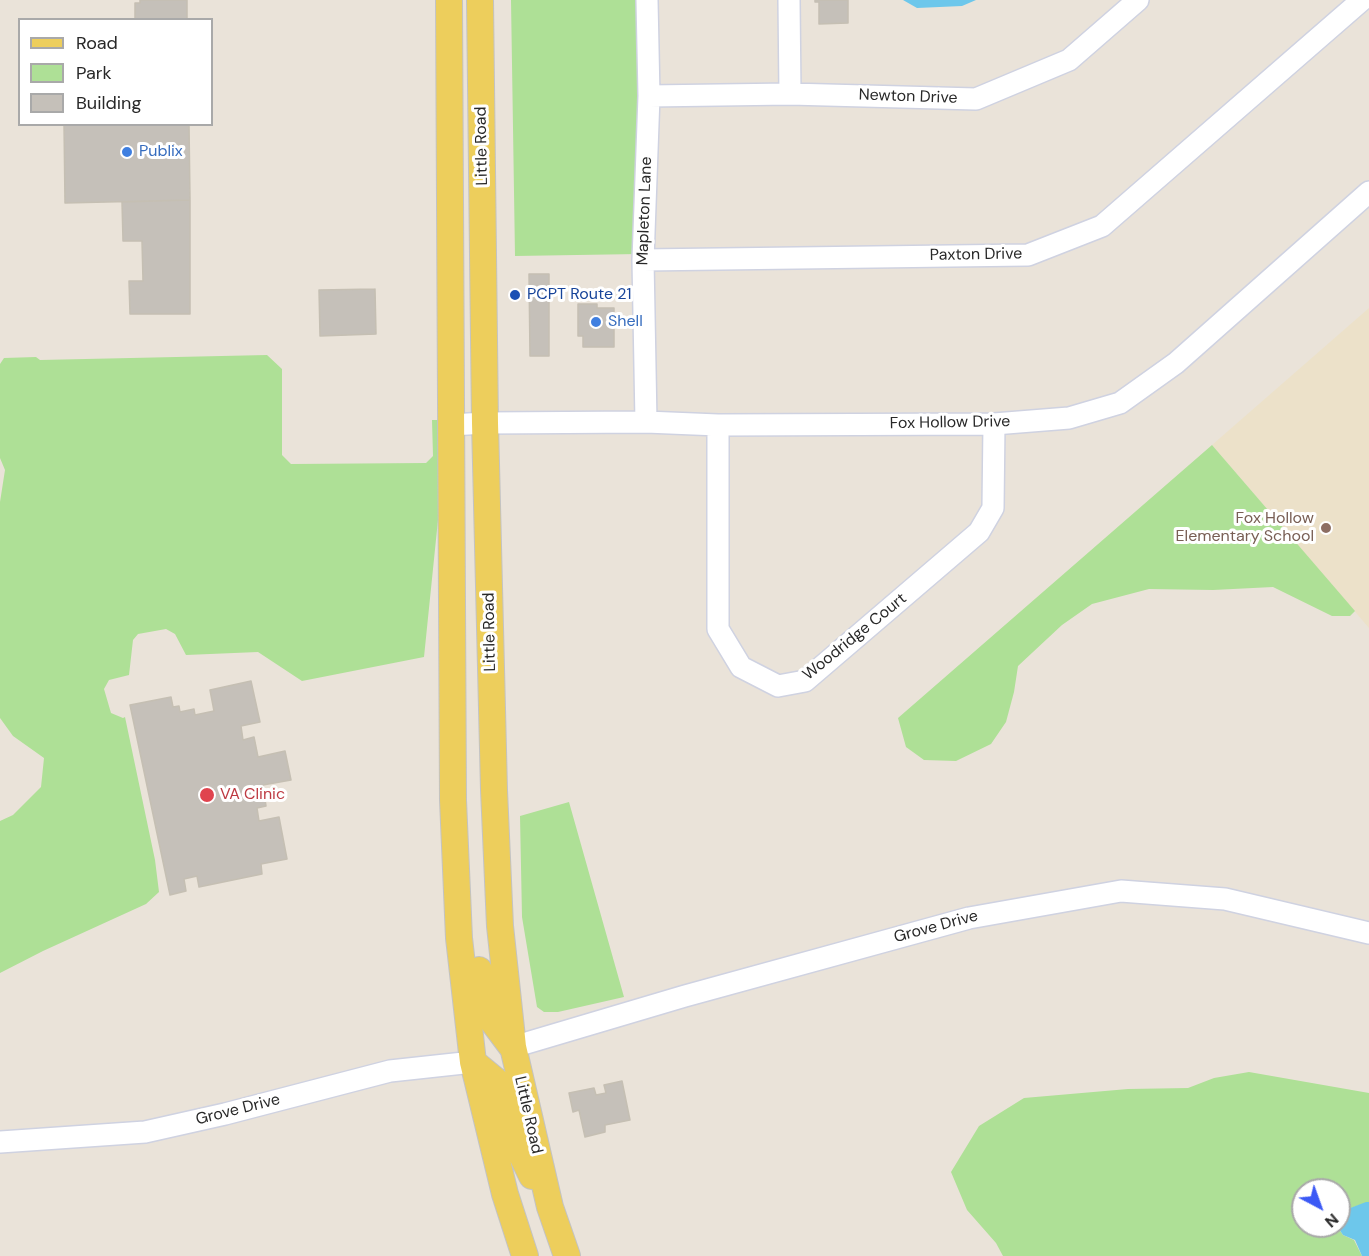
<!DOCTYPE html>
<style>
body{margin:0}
#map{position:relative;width:1369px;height:1256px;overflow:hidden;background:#eae3d9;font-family:"DM Sans",sans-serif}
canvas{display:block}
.legend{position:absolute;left:18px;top:18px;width:195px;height:108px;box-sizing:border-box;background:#fff;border:2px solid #a9a9a9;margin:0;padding:8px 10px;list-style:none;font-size:18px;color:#282828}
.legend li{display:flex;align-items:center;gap:12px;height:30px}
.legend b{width:30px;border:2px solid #a9a9a9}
.north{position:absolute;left:1291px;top:1178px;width:60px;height:60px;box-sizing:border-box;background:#fff;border:2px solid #a9a9a9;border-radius:50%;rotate:139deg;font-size:16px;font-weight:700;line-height:24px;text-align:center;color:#282828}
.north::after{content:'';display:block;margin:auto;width:21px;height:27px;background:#3b59f5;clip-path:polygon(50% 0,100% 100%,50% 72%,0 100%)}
</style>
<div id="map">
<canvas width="1369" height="1256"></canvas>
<ul class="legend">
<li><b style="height:8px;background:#edce5c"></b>Road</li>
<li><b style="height:16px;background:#aee096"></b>Park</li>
<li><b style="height:16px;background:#c5c0b9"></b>Building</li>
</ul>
<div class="north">N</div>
</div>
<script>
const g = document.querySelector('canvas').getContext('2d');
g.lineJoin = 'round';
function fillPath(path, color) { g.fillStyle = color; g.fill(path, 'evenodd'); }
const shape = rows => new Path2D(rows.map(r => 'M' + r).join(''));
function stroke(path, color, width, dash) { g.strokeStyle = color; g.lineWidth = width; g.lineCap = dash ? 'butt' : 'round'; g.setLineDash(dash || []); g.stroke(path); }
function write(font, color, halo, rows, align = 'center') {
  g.font = font + ' "DM Sans",sans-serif'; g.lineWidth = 6; g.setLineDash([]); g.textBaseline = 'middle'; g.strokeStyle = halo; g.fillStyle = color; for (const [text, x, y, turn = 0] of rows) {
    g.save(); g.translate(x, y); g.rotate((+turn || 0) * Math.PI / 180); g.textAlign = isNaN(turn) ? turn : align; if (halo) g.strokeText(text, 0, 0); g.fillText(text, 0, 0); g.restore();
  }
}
fillPath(shape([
 [1369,308,1369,628,1212,445]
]), '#ece1c9');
fillPath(shape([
 [511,0,638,0,639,254,515,256],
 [267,355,282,369,282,455,291,464,426,463,433,456,432,420,442,420,443,471,424,657,302,681,258,652,186,655,175,634,166,629,138,634,133,640,129,675,109,680,104,689,111,713,123,718,125,717,155,860,159,892,146,904,43,951,0,973,0,821,13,815,41,787,44,758,13,736,0,718,0,502,5,470,0,458,0,364,4,358,36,357,40,360],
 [1212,445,1355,611,1350,616,1332,616,1273,587,1213,590,1149,589,1092,604,1062,625,1018,666,1014,692,1006,722,991,744,956,761,924,760,906,747,898,718],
 [569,802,624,997,558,1012,544,1012,537,1007,522,917,520,816],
 [1249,1072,1369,1093,1369,1202,1345,1210,1339,1217,1339,1190,1303,1190,1303,1226,1337,1226,1343,1235,1354,1240,1362,1256,1003,1256,996,1243,967,1210,951,1172,979,1126,1024,1098,1128,1089,1188,1088,1214,1078]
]), '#aee096');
fillPath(shape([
 [903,0,976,0,962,6,917,8],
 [1366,1202,1369,1202,1369,1256,1362,1256,1355,1240,1343,1235,1337,1226,1339,1226,1339,1217,1345,1210]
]), '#6dc7eb');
const building = shape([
 [140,0,187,0,187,20,135,20,135,3,140,3,140,0],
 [815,0,848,0,848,23,819,24,819,2,815,2,815,0],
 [64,124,189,124,190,200,65,203,64,124],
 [190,200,190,314,130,314,129,281,143,281,142,241,123,241,122,202,190,200],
 [529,274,549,274,549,356,530,356,529,274],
 [375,289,376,334,320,336,319,290,375,289],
 [578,304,597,304,597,308,614,308,614,347,583,347,583,336,578,336,578,304],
 [251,681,260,722,241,726,243,740,254,737,258,757,285,751,291,780,263,785,266,806,257,808,259,821,279,817,287,859,261,864,262,874,199,887,197,876,184,879,186,891,170,895,130,705,171,697,173,707,179,706,180,712,194,709,195,715,214,711,210,690,251,681],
 [622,1081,630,1120,605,1125,605,1132,585,1137,579,1110,573,1112,569,1093,594,1088,596,1095,606,1093,604,1085,622,1081]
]);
fillPath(building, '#c5c0b9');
stroke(building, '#c5bfb3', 1.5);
const minor = shape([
 [789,0,790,94],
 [649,96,790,94,976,99,1069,60,1138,0],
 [643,260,1028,255,1102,226,1362,0],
 [646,422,643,260,649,96,647,0],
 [451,425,485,423,646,422,718,425,994,424,1069,418,1120,403,1176,363,1369,192],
 [718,425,718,629,741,667,778,686,805,681,979,532,993,508,994,424],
 [513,1047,685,996,969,918,1121,891,1225,899,1369,933],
 [0,1142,145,1132,225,1114,390,1071,473,1062]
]);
const major = shape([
 [449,0,453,800,459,938,473,1062,505,1194,525,1256],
 [480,0,485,423,494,790,500,926,513,1047,550,1207,567,1256],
 [479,970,484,1001,491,1019,512,1047],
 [473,1062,496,1081,501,1091,514,1139,532,1176]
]);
stroke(minor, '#cfd2e1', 24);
stroke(major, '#c3c3c3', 28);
stroke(minor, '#fff', 21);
stroke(major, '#edce5c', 26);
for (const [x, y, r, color] of [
 [127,152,6,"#3f7fe0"],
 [515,295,6,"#1a4fb4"],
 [596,322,6,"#3f7fe0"],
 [1326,528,6,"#8d6e63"],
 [207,795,8,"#e0444e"]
]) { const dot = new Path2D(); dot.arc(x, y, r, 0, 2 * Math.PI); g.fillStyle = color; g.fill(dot); stroke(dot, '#fff', 2); }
write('16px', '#282828', '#fff', [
 ["Newton Drive",908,97,2],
 ["Little Road",482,146,-91],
 ["Mapleton Lane",645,211,-88],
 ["Paxton Drive",976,255,-1],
 ["Fox Hollow Drive",950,423,-1],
 ["Little Road",490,632,-91],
 ["Woodridge Court",855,637,-39],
 ["Grove Drive",936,927,-15],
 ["Grove Drive",238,1110,-14],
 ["Little Road",528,1115,77]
]);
write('16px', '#366cbe', '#fff', [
 ["Publix",139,152],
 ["Shell",608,322]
], 'left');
write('16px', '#164399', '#fff', [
 ["PCPT Route 21",527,295]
], 'left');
write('16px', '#785e54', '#fff', [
 ["Fox Hollow",1314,519],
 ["Elementary School",1314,537]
], 'right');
write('16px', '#be3a42', '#fff', [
 ["VA Clinic",220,795]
], 'left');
</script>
